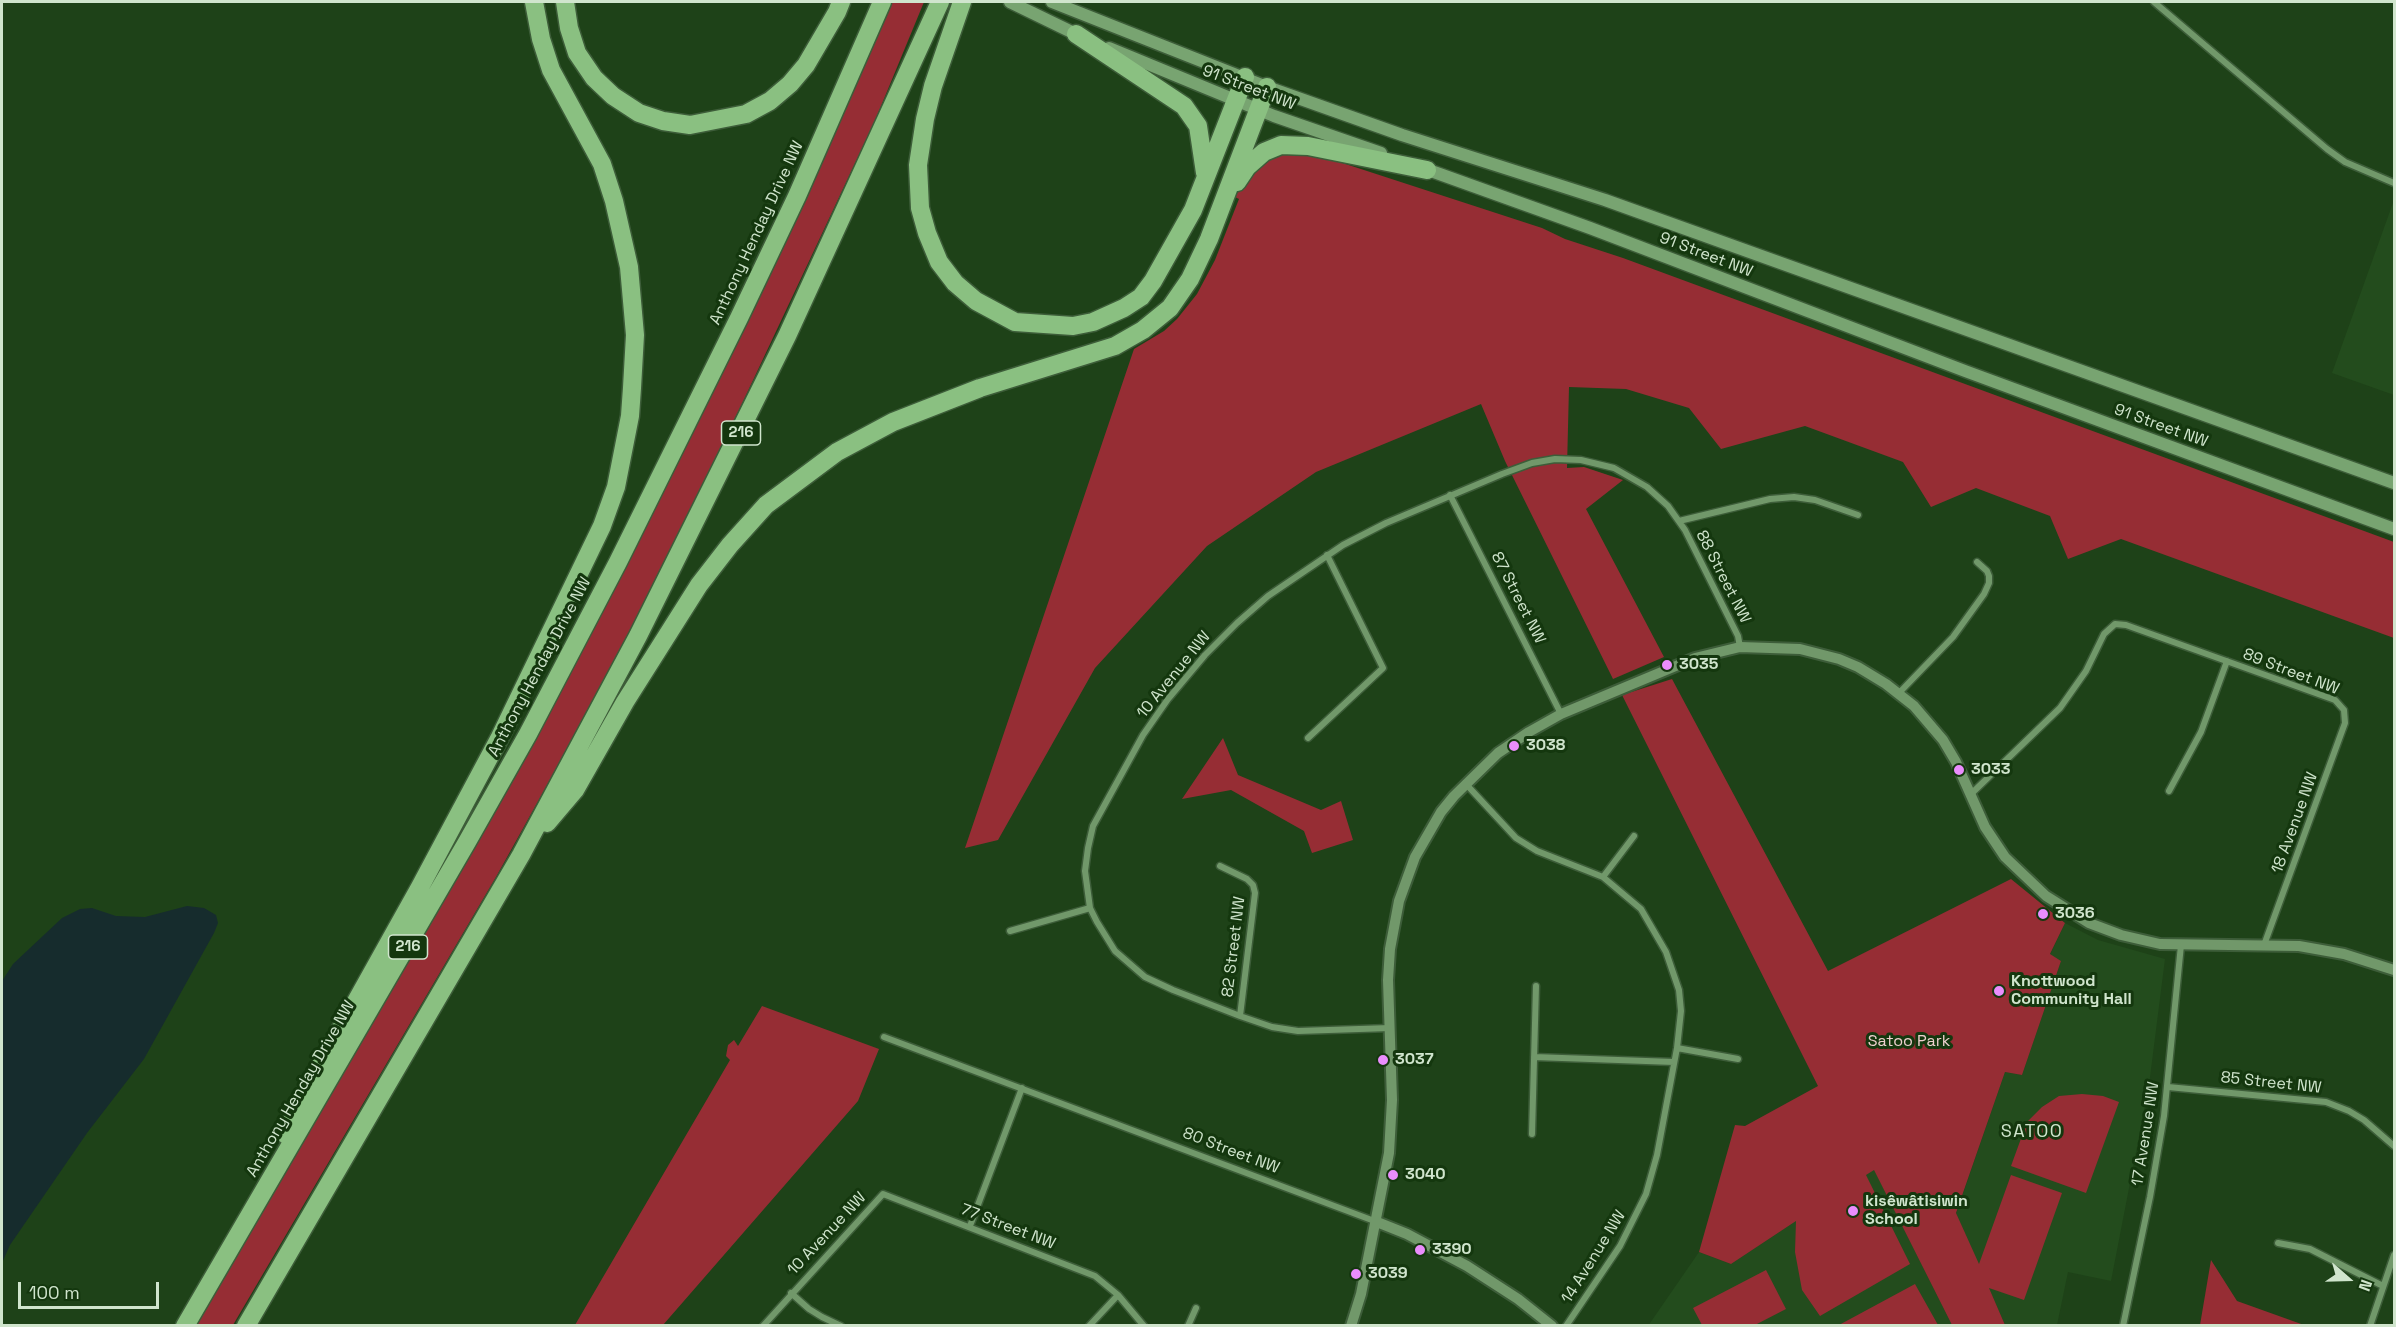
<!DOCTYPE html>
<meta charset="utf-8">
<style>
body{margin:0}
#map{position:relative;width:2396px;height:1327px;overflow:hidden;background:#1e4218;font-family:"Space Grotesk",sans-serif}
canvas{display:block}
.frame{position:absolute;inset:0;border:3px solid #d0e5cd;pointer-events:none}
.north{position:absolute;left:2318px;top:1249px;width:60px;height:60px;-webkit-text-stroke:4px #14370e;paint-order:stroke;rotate:110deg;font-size:16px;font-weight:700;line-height:24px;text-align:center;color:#d0e5cd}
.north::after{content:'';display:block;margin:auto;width:21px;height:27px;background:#d0e5cd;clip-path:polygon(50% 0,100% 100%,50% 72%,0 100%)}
.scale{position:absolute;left:18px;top:1282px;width:141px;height:27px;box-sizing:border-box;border:3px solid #d0e5cd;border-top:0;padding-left:8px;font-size:18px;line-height:21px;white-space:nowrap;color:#d0e5cd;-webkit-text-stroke:4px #14370e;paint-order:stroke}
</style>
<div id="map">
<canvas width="2396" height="1327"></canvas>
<div class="frame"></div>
<div class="north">N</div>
<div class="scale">100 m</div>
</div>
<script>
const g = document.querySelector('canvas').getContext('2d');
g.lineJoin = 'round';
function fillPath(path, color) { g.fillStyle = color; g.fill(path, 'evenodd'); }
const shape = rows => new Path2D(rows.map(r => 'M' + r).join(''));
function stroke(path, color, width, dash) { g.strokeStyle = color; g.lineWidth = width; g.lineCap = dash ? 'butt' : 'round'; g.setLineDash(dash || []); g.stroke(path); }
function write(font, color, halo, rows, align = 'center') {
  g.font = font + ' "Space Grotesk",sans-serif'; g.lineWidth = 6; g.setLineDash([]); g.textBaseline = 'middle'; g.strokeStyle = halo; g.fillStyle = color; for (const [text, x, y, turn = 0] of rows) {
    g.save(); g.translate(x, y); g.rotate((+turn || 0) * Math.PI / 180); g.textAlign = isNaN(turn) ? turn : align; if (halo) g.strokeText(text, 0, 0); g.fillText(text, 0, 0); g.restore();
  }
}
fillPath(shape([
 [2394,200,2394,395,2332,373],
 [2065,923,2098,940,2165,959,2149,1085,2111,1281,2068,1272,2057,1325,2005,1325,1956,1214,2005,1072,2022,1075,2061,961,2050,955],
 [1874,1169,1952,1325,1648,1326,1699,1252,1731,1264]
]), '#234c1d');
fillPath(shape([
 [891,2,924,2,874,123,684,527,581,724,496,877,233,1325,190,1326,416,946],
 [1295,152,1321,156,1542,228,1565,239,1623,258,2394,542,2394,638,2121,539,2068,559,2050,516,1976,488,1931,507,1903,462,1805,426,1721,449,1689,408,1626,389,1569,387,1567,468,1584,467,1623,480,1586,509,1664,657,1613,679,1505,461,1481,404,1316,472,1207,546,1095,668,998,840,965,848,1134,349,1164,331,1177,319,1197,294,1215,260,1239,199,1235,197,1244,180,1272,156],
 [1672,679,1828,971,2011,879,2065,923,2050,954,2061,961,2022,1075,2005,1072,1956,1213,1979,1264,2011,1175,2062,1193,2024,1300,1989,1288,2005,1325,1952,1325,1874,1170,1866,1175,1910,1264,1820,1316,1802,1290,1795,1252,1796,1221,1731,1264,1699,1252,1735,1125,1745,1126,1818,1086,1622,695],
 [1223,738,1238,775,1321,810,1341,801,1353,840,1312,853,1304,831,1231,790,1182,799],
 [762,1006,879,1049,858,1101,663,1325,575,1325,730,1060,726,1056,728,1045,734,1040,738,1046],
 [2082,1094,2103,1096,2119,1102,2086,1193,2011,1166,2027,1122,2042,1107,2059,1096],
 [2211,1260,2237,1301,2304,1325,2200,1325],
 [1766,1270,1786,1309,1755,1325,1702,1325,1693,1308],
 [1915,1284,1938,1325,1839,1325]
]), '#962d34');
fillPath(shape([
 [187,906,204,908,216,915,218,923,214,933,144,1059,87,1133,10,1245,2,1263,2,981,13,964,62,918,80,909,92,908,116,916,145,917]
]), '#162c2d');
const minor = shape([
 [2154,2,2327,149,2345,162,2394,183],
 [1450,495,1561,714],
 [1679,521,1770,499,1794,497,1815,500,1858,515],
 [1899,693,1953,637,1984,594,1989,583,1989,576,1987,571,1977,562],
 [1308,738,1383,668,1327,555],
 [1465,783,1516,838,1537,851,1603,877,1641,909,1666,952,1679,990,1681,1011,1677,1048,1657,1155,1646,1194,1620,1246,1566,1326],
 [2169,791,2201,732,2227,661],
 [1970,795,2060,708,2086,671,2104,634,2115,624,2126,625,2335,700,2344,710,2345,723,2264,945],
 [1220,866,1247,879,1253,885,1255,893,1240,1016],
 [1603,877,1634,836],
 [1010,931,1090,908],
 [1390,1028,1298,1031,1272,1027,1240,1016,1173,990,1145,977,1115,951,1097,922,1090,908,1085,871,1088,848,1093,826,1143,735,1168,699,1205,655,1237,623,1268,596,1343,545,1386,523,1502,474,1532,463,1555,459,1581,460,1614,468,1647,487,1668,506,1685,530,1738,636,1740,647],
 [884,1037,1377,1222],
 [1677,1048,1738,1059],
 [1534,1057,1674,1062],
 [2168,1087,2326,1102,2349,1111,2364,1120,2394,1146],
 [1532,1134,1536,986],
 [970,1226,1022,1088],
 [2278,1243,2310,1249,2383,1286],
 [791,1293,809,1309,822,1317,841,1326],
 [763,1326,883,1194,1095,1276,1118,1295,1144,1326],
 [1089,1326,1118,1295],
 [1188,1326,1196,1308],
 [2123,1326,2150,1197,2164,1116,2181,945],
 [2370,1326,2394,1255]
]);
const tertiary = shape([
 [1377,1222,1407,1234,1467,1266,1518,1299,1552,1326],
 [1351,1326,1361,1294,1389,1153,1392,1100,1388,980,1390,949,1399,901,1415,857,1441,812,1454,796,1498,753,1529,732,1561,714,1695,658,1740,647,1800,649,1839,659,1858,667,1886,684,1914,706,1943,740,1956,762,1985,827,2005,857,2046,896,2089,923,2121,935,2160,944,2299,946,2344,954,2394,970]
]);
const secondary = shape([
 [1010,2,1082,37],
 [1052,2,1267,87,1402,135,1605,200,2394,483],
 [1109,48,1274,116,1381,153],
 [1420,167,1590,228,1965,371,2394,529]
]);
const motorway = shape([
 [565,2,569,28,577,53,594,78,613,96,639,113,663,121,690,125,746,114,770,101,790,84,806,65,837,12,841,2],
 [962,2,933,86,925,119,918,165,920,208,927,233,939,262,955,283,976,301,1015,322,1073,326,1093,322,1124,308,1141,297,1153,281,1193,210,1245,77],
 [1076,34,1184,106,1198,126,1205,173],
 [1237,182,1247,167,1264,152,1281,145,1308,146,1427,170],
 [547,823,575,790,625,702,699,585,730,545,766,505,837,452,893,422,980,388,1115,346,1143,330,1170,308,1190,279,1209,239,1267,87],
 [286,1135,300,1102,420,887,500,737,602,526,616,487,630,416,632,388,635,335,629,267,614,201,602,164,551,70,541,39,534,2],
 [185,1326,467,842,528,734,618,562,739,318,797,196,882,2],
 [246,1326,521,855,638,636,787,336,940,2]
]);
stroke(minor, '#3d5d39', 9);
stroke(tertiary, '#3d5d39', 14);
stroke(secondary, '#3d5d39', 15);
stroke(motorway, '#3d5d39', 21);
stroke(minor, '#71986a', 6);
stroke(tertiary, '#71986a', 10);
stroke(secondary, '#78a471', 12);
stroke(motorway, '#8ac081', 18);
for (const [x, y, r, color] of [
 [1667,665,6,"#ea8dfc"],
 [1514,746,6,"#ea8dfc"],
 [1959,770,6,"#ea8dfc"],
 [2043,914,6,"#ea8dfc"],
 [1999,991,6,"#ea8dfc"],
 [1383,1060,6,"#ea8dfc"],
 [1393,1175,6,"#ea8dfc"],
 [1853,1211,6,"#ea8dfc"],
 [1420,1250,6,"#ea8dfc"],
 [1356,1274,6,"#ea8dfc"]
]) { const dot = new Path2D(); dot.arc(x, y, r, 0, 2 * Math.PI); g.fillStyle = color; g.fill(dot); stroke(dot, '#14370e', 2); }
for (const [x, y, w] of [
 [741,433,39],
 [408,947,39]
]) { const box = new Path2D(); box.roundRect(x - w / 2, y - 12, w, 24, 4.5); g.fillStyle = '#14370e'; g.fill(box); stroke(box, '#d0e5cd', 1.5); }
write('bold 15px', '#d0e5cd', null, [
 ["216",741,433],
 ["216",408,947]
]);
write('16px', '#d0e5cd', '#14370e', [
 ["91 Street NW",1249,88,21],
 ["Anthony Henday Drive NW",757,233,-65],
 ["91 Street NW",1706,255,21],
 ["91 Street NW",2161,426,20],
 ["88 Street NW",1723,577,63],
 ["87 Street NW",1518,598,63],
 ["Anthony Henday Drive NW",540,667,-62],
 ["89 Street NW",2291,672,21],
 ["10 Avenue NW",1174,675,-51],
 ["18 Avenue NW",2295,823,-70],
 ["82 Street NW",1234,947,-83],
 ["85 Street NW",2271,1083,6],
 ["Anthony Henday Drive NW",301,1089,-60],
 ["17 Avenue NW",2146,1134,-81],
 ["80 Street NW",1231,1151,21],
 ["77 Street NW",1008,1227,21],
 ["10 Avenue NW",827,1234,-47],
 ["14 Avenue NW",1594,1257,-58]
]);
write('bold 16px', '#d0e5cd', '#14370e', [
 ["3035",1679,665],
 ["3038",1526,746],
 ["3033",1971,770],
 ["3036",2055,914],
 ["Knottwood",2011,982],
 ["Community Hall",2011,1000],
 ["3037",1395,1060],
 ["3040",1405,1175],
 ["kisêwâtisiwin",1865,1202],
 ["School",1865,1220],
 ["3390",1432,1250],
 ["3039",1368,1274]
], 'left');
write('16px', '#efd0cf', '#14370e', [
 ["Satoo Park",1909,1042]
]);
g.letterSpacing = '1.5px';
write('18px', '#d0e5cd', '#14370e', [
 ["SATOO",2032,1132]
]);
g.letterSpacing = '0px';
</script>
